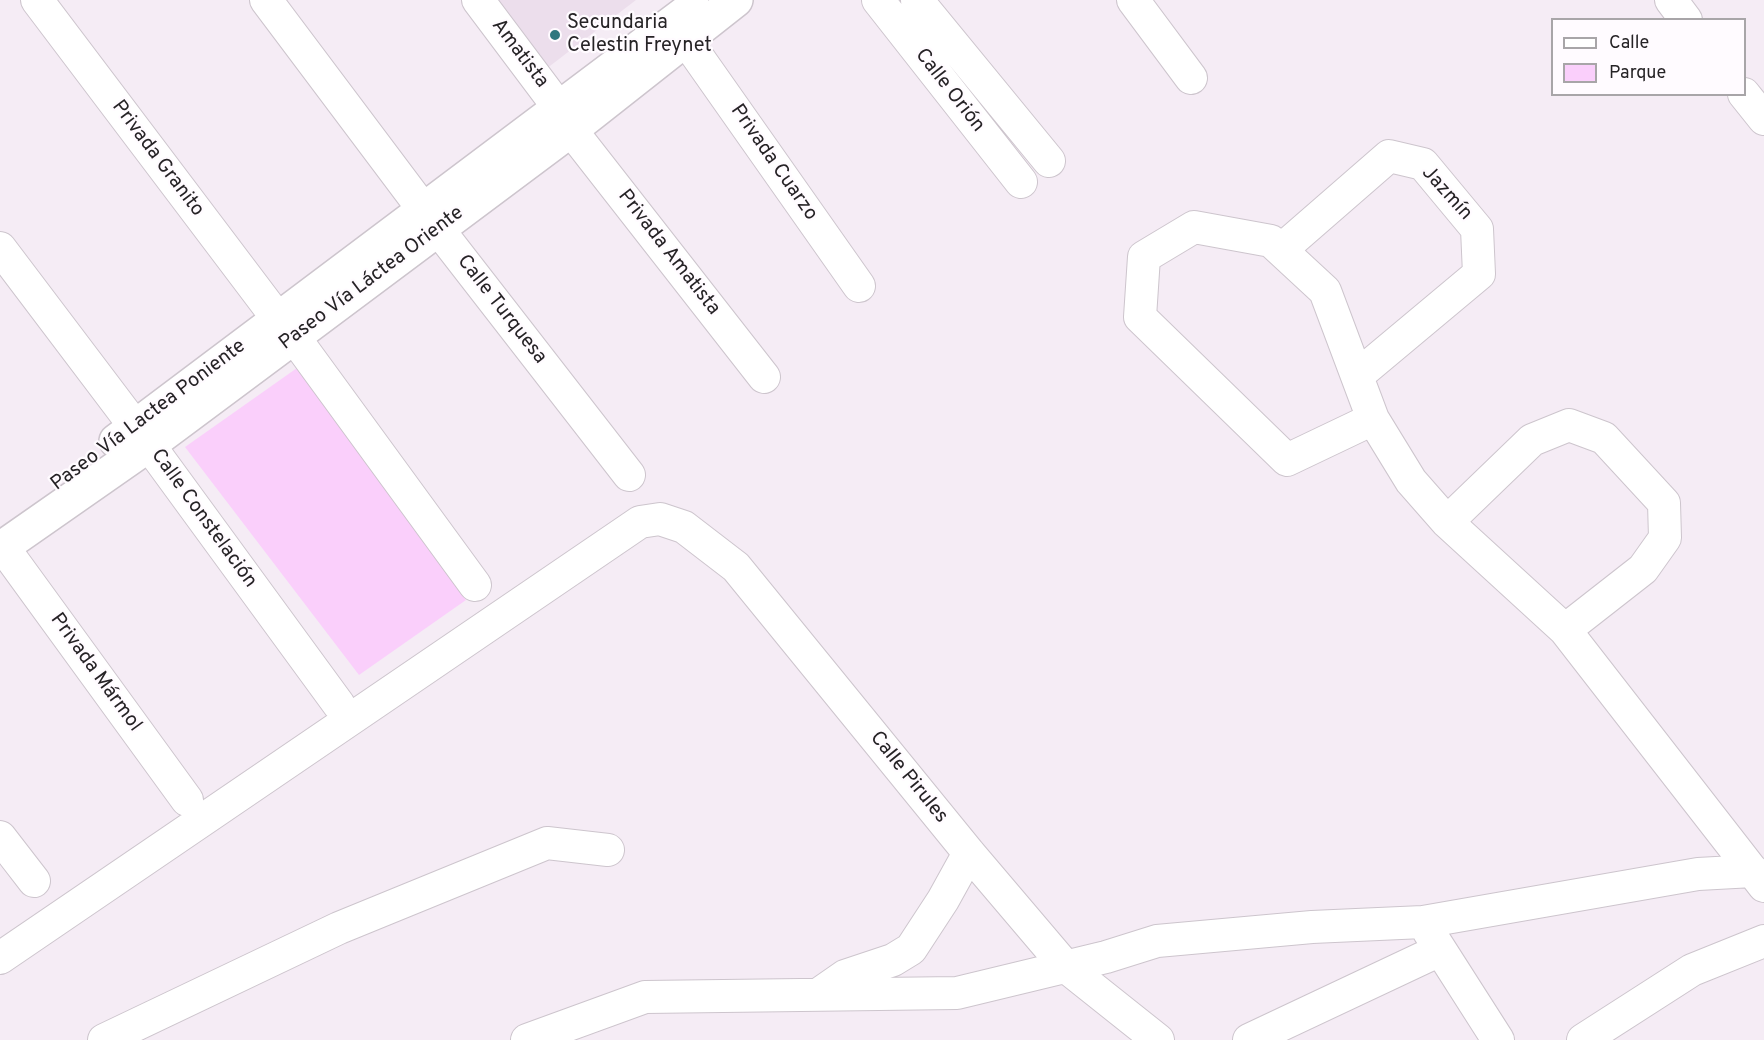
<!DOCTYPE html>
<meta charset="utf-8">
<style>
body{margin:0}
#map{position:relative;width:1764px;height:1040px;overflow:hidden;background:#f5ecf5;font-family:Overpass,sans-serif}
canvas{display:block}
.legend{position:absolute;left:1551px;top:18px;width:195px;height:78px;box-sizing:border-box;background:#fffbff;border:2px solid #a8a5a8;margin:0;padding:8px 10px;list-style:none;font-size:18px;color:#262326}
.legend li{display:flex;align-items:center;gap:12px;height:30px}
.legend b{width:30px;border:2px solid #a8a5a8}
</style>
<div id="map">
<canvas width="1764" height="1040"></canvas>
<ul class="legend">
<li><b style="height:8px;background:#fff"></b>Calle</li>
<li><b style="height:16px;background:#facffb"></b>Parque</li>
</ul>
</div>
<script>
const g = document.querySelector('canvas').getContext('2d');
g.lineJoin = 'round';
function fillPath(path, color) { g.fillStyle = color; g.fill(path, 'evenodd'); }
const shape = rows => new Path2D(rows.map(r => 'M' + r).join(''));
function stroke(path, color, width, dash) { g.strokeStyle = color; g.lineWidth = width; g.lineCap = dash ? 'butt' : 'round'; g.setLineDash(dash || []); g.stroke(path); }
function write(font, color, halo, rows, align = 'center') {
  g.font = font + ' Overpass,sans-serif'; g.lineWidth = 4.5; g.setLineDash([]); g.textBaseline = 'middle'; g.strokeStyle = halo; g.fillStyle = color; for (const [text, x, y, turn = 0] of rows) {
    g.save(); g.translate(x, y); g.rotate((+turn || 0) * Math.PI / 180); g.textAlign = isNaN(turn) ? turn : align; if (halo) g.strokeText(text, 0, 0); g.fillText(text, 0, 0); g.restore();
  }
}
fillPath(shape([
 [493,0,636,0,546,69]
]), '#ecdeec');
fillPath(shape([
 [297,368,466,600,359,675,185,447]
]), '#facffb');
const minor = shape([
 [37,0,278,319],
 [266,0,438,229,629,475],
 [478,0,559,108],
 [878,0,1021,182],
 [917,0,1049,161],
 [1133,0,1191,78],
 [1671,0,1686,20],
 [686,40,859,286],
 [1744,94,1764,119],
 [571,130,764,377],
 [0,248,149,445,339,705],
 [1281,250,1389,156,1423,164,1477,229,1479,274,1357,376],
 [294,337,475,585],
 [1373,419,1287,460,1140,317,1144,257,1194,227,1271,241,1325,291,1373,419,1411,481,1447,522,1565,630,1764,886],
 [1447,522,1532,440,1569,425,1604,438,1664,503,1665,538,1643,569,1565,630],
 [3,547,187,800],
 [0,837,34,881],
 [1429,932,1498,1040],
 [0,958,640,522,660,519,684,527,736,567,969,853,1065,966,1158,1040],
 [822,992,845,976,893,960,911,949,943,900,969,853],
 [104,1040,339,928,547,843,608,850],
 [527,1040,645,997,957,993,1106,957,1157,941,1312,927,1423,922,1698,874,1753,871],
 [1249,1040,1440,950],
 [1583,1040,1692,970,1764,941]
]);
const tertiary = shape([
 [116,441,693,7],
 [0,549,149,445,294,337,571,130,736,0]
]);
stroke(minor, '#cdc5cd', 34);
stroke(tertiary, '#cdc5cd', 36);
stroke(minor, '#fff', 32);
stroke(tertiary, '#fff', 33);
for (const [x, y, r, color] of [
 [555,35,6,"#2e777f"]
]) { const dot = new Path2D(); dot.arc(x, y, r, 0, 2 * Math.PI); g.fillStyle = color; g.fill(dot); stroke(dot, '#fffbff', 2); }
write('20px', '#262326', '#fffbff', [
 ["Secundaria",567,24],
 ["Celestin Freynet",567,47]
], 'left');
write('20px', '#262326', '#fffbff', [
 ["Amatista",519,54,53],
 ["Calle Orión",949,91,52],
 ["Privada Granito",157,159,53],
 ["Privada Cuarzo",773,163,55],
 ["Jazmín",1446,194,48],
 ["Privada Amatista",668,253,52],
 ["Paseo Vía Láctea Oriente",372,279,-37],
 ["Calle Turquesa",501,310,52],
 ["Paseo Vía Lactea Poniente",149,416,-37],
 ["Calle Constelación",203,519,54],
 ["Privada Mármol",95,673,54],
 ["Calle Pirules",908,778,51]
]);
</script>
